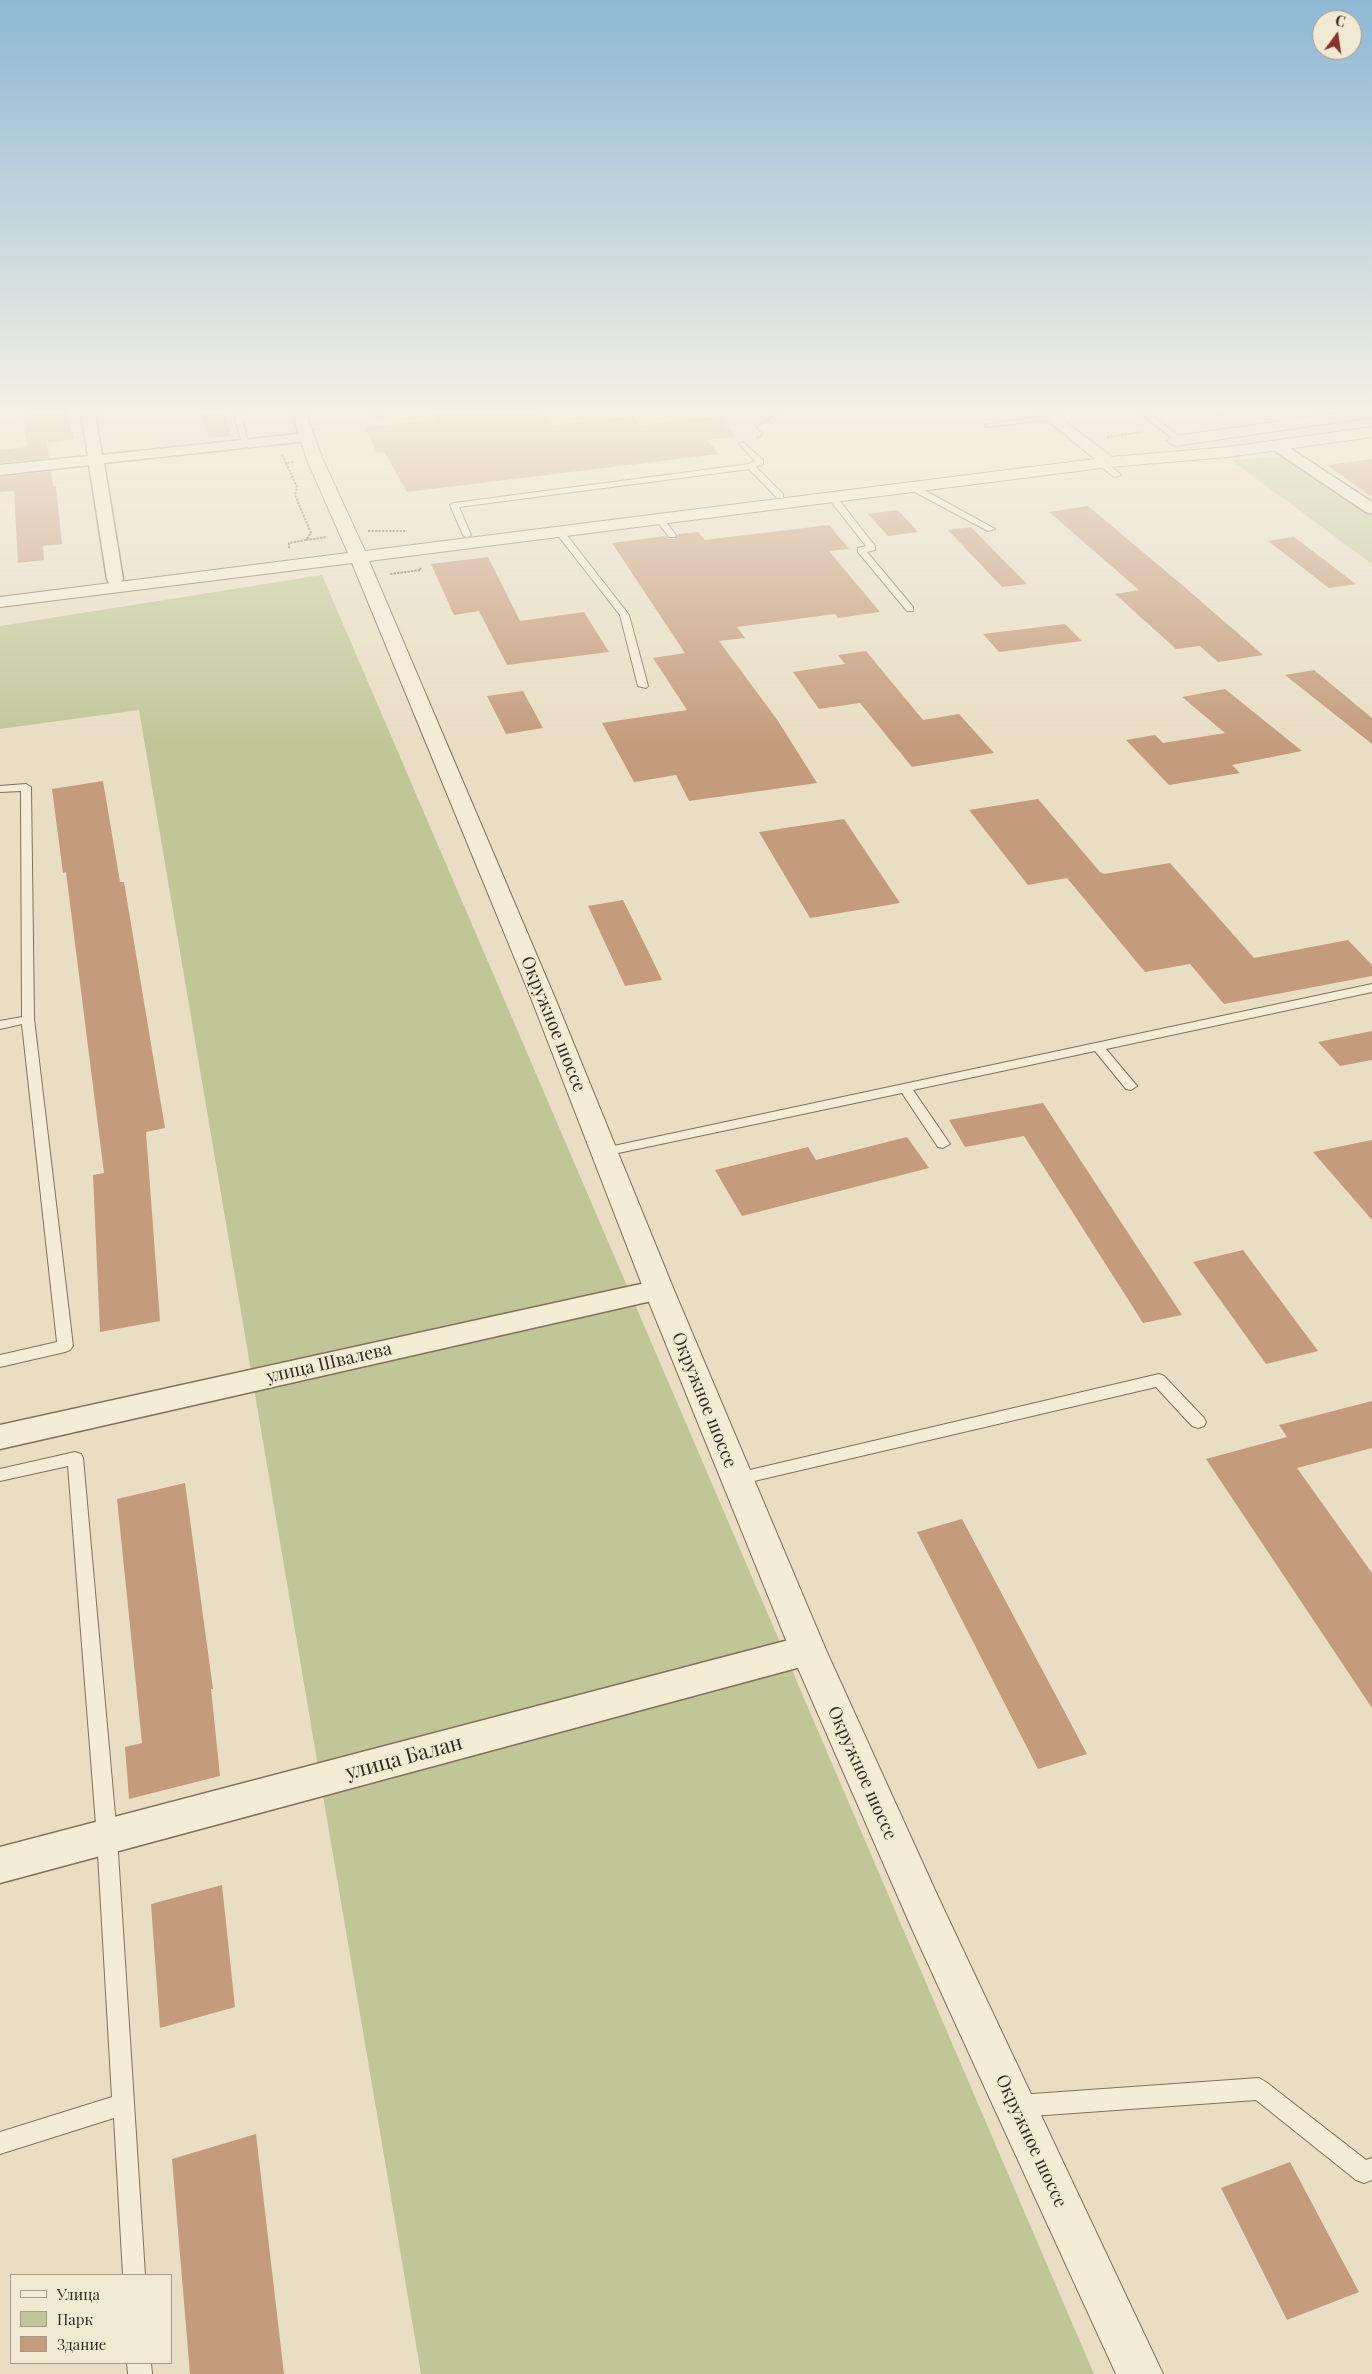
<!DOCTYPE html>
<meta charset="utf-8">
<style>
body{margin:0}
#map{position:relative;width:1372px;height:2374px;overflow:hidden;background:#e9dec4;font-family:"Playfair Display",serif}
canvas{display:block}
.legend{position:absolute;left:10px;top:2274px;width:162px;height:90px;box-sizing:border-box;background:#f2e9d2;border:1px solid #a69c8a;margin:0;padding:6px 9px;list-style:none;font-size:15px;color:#33291f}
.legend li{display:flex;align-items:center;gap:10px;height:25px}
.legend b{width:25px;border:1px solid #a69c8a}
.north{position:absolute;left:1312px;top:10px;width:50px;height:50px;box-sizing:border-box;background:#f2e9d2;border:1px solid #a69c8a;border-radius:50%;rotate:14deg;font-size:14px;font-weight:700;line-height:20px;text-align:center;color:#33291f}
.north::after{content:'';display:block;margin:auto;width:18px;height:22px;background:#8b3232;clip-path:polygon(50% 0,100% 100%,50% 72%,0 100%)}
</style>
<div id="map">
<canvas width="1372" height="2374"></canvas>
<ul class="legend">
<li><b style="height:6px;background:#f5ecd6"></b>Улица</li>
<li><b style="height:14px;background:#c1c699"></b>Парк</li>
<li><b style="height:14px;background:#c49b7d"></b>Здание</li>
</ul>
<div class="north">С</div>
</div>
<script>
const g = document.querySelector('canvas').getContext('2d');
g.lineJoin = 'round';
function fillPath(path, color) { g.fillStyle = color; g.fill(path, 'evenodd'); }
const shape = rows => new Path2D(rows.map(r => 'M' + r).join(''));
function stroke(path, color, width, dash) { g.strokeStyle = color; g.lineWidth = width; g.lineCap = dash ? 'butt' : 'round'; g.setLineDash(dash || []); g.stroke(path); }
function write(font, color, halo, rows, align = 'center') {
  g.font = font + ' "Playfair Display",serif'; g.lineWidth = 4; g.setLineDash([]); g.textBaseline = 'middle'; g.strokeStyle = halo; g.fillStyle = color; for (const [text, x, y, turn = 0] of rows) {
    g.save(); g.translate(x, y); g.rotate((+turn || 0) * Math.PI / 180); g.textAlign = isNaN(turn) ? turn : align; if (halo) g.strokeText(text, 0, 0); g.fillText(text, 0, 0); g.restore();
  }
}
fillPath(shape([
 [1285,456,1372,517,1372,564,1231,460],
 [322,575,1094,2374,421,2374,139,710,0,729,0,626]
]), '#c1c699');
fillPath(shape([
 [44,413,66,413,74,439,47,443,49,458,0,463,0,450,27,447,23,415],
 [200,413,223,413,232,436,209,438],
 [432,413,533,413,535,416,546,415,553,425,633,416,640,425,718,416,736,437,707,440,719,454,407,492,384,452,377,453,365,427,436,420],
 [1372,459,1372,497,1327,465],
 [51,471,53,486,56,486,62,544,43,546,44,560,18,563,14,491,0,492,0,477],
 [1088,506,1181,584,1263,655,1218,662,1200,646,1176,649,1115,594,1139,590,1049,512],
 [898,510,918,532,888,536,868,514],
 [829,525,849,549,829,551,880,612,838,618,835,614,737,627,745,638,719,641,778,721,817,783,689,801,676,775,634,782,602,723,687,710,653,658,685,653,612,543,666,536,669,539,675,539,678,534,698,532,705,540],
 [971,527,1027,584,1002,587,948,530],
 [1294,537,1356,584,1329,588,1268,541],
 [488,557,520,621,584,612,609,652,507,665,479,611,454,615,431,564],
 [1065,624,1082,641,999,652,983,634],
 [866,651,923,720,959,714,994,753,912,767,860,703,819,709,793,672,845,664,838,655],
 [1314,670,1372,718,1372,744,1285,675],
 [1225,689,1302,751,1232,765,1240,773,1169,785,1126,740,1155,735,1163,743,1225,733,1182,697],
 [523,691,543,728,506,734,487,696],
 [103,781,120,882,124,882,165,1128,146,1132,160,1321,100,1332,93,1175,104,1173,66,872,63,873,52,789],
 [1038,799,1100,872,1104,874,1170,863,1254,958,1348,940,1372,965,1372,976,1224,1004,1190,964,1145,972,1067,878,1028,885,969,810],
 [844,819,900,903,810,918,759,832],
 [623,900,651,957,662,980,625,986,588,906],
 [1372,1031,1372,1060,1340,1066,1318,1042],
 [1043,1103,1132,1239,1182,1315,1143,1323,1024,1136,965,1147,949,1120],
 [907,1137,929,1168,742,1216,715,1170,808,1147,816,1160],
 [1372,1140,1372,1220,1313,1152],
 [1243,1250,1318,1351,1266,1364,1193,1262],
 [1372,1401,1372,1448,1297,1468,1372,1573,1372,1708,1206,1459,1287,1437,1279,1425],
 [185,1483,213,1689,211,1689,220,1776,129,1799,125,1747,142,1743,117,1499],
 [962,1519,1087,1754,1038,1769,917,1532],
 [222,1885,235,2007,160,2028,151,1904],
 [256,2134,284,2374,190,2374,172,2159],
 [1290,2162,1359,2292,1287,2320,1221,2188]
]), '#c49b7d');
const service = shape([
 [233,413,241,413,249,446,242,444,233,413],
 [375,413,383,413,384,416,377,418,375,413],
 [1140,413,1149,413,1184,440,1177,442,1140,413],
 [1050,415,1053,415,1053,419,988,427,984,425,1050,415],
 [743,442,763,460,763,464,756,467,783,494,783,498,777,498,749,469,459,507,471,535,467,538,463,535,450,505,454,503,749,464,755,461,739,444,743,442],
 [1099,461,1105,461,1121,475,1114,477,1099,465,1099,461],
 [909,485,915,485,995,529,988,531,909,489,909,485],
 [829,495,835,495,875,546,875,550,867,552,913,607,913,611,907,611,858,552,858,548,866,546,829,499,829,495],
 [656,517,662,517,676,535,675,537,669,537,655,519,656,517],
 [556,529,562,529,629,615,648,686,646,688,638,686,620,615,556,533,556,529],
 [26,784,31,787,34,1019,73,1346,70,1350,65,1352,0,1367,0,1355,57,1342,22,1024,0,1029,0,1021,22,1017,21,791,0,792,0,786,26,784],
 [1372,984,1372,992,1106,1049,1137,1086,1131,1090,1126,1089,1095,1051,913,1090,950,1144,943,1148,938,1147,902,1093,604,1156,597,1152,604,1148,1372,984],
 [1159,1374,1164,1376,1204,1418,1206,1422,1204,1426,1198,1428,1192,1426,1156,1387,737,1485,731,1484,729,1479,731,1474,737,1473,1159,1374],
 [75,1452,81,1454,83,1458,117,1837,145,2275,123,2275,114,2118,0,2154,0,2132,112,2097,97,1837,68,1466,0,1481,0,1469,75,1452],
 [1259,2078,1266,2082,1366,2160,1372,2158,1372,2180,1364,2183,1356,2180,1256,2100,1018,2117,1010,2114,1007,2106,1010,2098,1018,2095,1259,2078],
 [127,2363,151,2363,152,2374,128,2374,127,2363]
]);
const minor = shape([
 [81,413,95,413,102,455,307,433,314,437,307,441,104,463,123,579,121,583,115,584,109,583,107,579,89,465,0,475,0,465,88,456,81,413],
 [1277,442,1282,443,1372,502,1372,514,1366,512,1272,449,1270,446,1272,443,1277,442],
 [659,1280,669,1283,673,1290,669,1297,0,1449,0,1425,659,1280],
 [808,1635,820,1640,825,1650,820,1660,808,1665,0,1883,0,1847,808,1635]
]);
const tertiary = shape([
 [292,413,306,413,323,460,365,551,1095,459,1038,413,1054,413,1112,457,1228,447,1372,427,1372,437,1228,457,1109,467,369,561,555,998,674,1290,826,1650,940,1901,1163,2374,1116,2374,912,1929,790,1650,644,1290,531,998,352,563,0,607,0,597,348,553,307,460,292,413],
 [1338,413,1372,413,1372,417,1175,446,1167,441,1175,436,1338,413]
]);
stroke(service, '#82705c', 2);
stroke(minor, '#82705c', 3);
stroke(tertiary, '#82705c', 2);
stroke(shape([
 [1215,413,1224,415],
 [1107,437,1143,432],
 [757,438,763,435,756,426,779,413],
 [282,455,286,463,294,462],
 [286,463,297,487,295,495,311,533,306,540,289,543,289,548],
 [368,531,407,531],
 [306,540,327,537],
 [390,574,421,570,420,568]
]), '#82705c', 2, [2.5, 1]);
fillPath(service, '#f5ecd6');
fillPath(minor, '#f5ecd6');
fillPath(tertiary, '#f5ecd6');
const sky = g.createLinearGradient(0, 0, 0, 745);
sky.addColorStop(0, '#8db8d4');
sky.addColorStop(0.55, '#f5f0e4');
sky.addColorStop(1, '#f5f0e400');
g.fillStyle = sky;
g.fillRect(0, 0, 1372, 745);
write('18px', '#33291f', '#f2e9d2', [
 ["Окружное шоссе",553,1024,68],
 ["улица Швалева",329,1363,-13],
 ["Окружное шоссе",704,1400,68],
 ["Окружное шоссе",862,1773,66],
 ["Окружное шоссе",1031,2141,65]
]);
write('21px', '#33291f', '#f2e9d2', [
 ["улица Балан",404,1758,-15]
]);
</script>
